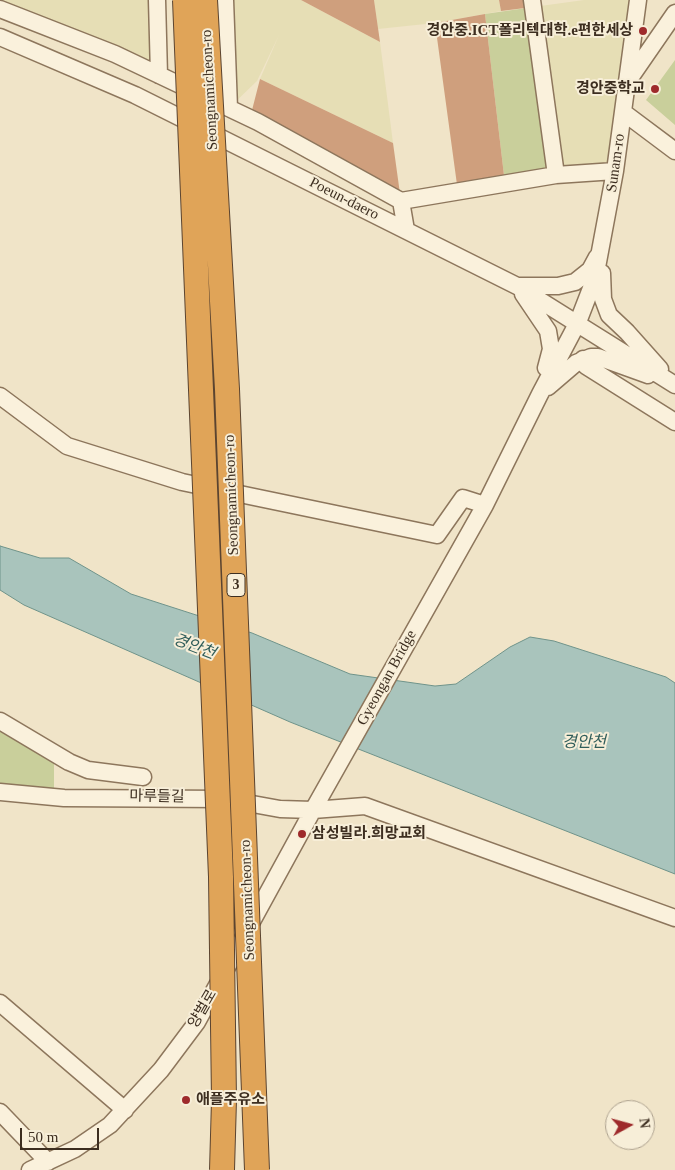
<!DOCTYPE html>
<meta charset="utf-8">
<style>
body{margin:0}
#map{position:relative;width:675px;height:1170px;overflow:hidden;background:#f0e4c8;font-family:"Times New Roman",serif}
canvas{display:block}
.north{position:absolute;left:605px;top:1100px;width:50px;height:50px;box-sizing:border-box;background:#f7eed8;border:1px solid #ada18e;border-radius:50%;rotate:83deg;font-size:14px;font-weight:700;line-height:20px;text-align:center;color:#3d2e20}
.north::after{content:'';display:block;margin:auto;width:18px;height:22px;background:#9e2a2b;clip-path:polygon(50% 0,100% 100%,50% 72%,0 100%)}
.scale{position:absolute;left:20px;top:1128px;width:79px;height:22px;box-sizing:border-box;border:2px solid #3d2e20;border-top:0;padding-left:6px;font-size:15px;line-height:18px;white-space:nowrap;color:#3d2e20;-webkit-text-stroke:4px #f7eed8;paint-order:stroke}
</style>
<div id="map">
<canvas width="675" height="1170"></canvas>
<div class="north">N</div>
<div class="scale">50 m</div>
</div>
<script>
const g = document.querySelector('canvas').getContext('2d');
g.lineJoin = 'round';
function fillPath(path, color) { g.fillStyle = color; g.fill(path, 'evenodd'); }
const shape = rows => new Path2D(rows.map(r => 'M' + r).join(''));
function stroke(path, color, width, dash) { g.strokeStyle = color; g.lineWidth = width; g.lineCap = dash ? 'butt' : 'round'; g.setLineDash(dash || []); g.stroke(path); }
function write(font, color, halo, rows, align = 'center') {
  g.font = font + ' "Times New Roman","Noto Sans KR",serif'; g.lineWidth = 4; g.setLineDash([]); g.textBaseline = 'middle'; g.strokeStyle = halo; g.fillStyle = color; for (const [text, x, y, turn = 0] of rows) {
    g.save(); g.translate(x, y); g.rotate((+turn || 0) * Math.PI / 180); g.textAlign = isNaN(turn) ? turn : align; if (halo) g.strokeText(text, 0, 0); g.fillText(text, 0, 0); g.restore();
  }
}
fillPath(shape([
 [0,0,157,0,159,75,0,9],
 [225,0,301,0,380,42,393,143,260,79,279,35,257,81,229,108],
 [374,0,499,0,501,11,435,23,378,29],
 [584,0,638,0,615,171,556,175,533,7]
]), '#e6deb5');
fillPath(shape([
 [533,7,556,175,505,184,485,14],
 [675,60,675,125,646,100],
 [0,727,54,762,54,788,28,789,0,786]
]), '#c9cf9b');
const water = shape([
 [0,546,40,558,69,558,131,594,252,633,350,674,435,686,456,684,510,647,530,637,554,641,666,677,675,683,675,874,290,722,24,605,0,590,0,546]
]);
fillPath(water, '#a9c4bc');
stroke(water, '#6f938a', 1);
fillPath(shape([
 [301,0,374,0,380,42],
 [499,0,532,0,533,7,501,11],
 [485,14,505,184,458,192,435,23],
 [260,79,393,143,401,201,250,118]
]), '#cf9f7d');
const minor = shape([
 [157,0,159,75],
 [225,0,229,108],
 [532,0,556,175],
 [0,9,115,54,258,122,401,201,406,230],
 [0,37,135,95,517,286,675,385],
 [628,81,675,13],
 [623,112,675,151],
 [401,201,556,175,615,171],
 [602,273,603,299,609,315,627,332,660,369],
 [519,286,558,286,575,282,590,270,597,257],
 [523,294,548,331,551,349,546,368],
 [583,359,586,366,675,422],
 [548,387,576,363,591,357,598,357,648,375],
 [0,396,67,446,182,482,437,535,463,498,485,505],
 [0,721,69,762,88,770,143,777],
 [0,792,64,798,225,799,280,809,313,810,365,806,675,918],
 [0,1003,125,1110],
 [0,1112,48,1162],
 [30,1170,75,1149,110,1125,161,1070,197,1022,313,810,485,505,540,394,578,322,595,278,615,171,638,0]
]);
stroke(minor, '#8d765c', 19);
stroke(minor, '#faf1dc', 16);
const highwayBridge = shape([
 [185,0,221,877,224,1100,222,1170],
 [205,0,227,389,257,1170]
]);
stroke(highwayBridge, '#5b4430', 26, []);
stroke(highwayBridge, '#e0a458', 24);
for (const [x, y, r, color] of [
 [643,31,5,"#9e2a2b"],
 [655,89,5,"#9e2a2b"],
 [302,834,5,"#9e2a2b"],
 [186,1100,5,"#9e2a2b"]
]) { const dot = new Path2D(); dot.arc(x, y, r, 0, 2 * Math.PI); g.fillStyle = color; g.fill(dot); stroke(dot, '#f7eed8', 2); }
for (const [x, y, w] of [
 [236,585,18]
]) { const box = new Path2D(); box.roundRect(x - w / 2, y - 11.5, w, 23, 4); g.fillStyle = '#f7eed8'; g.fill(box); stroke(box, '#3d2e20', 1); }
write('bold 14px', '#3d2e20', null, [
 ["3",236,585]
]);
write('bold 15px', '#3d2e20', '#f7eed8', [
 ["경안중.ICT폴리텍대학.e편한세상",633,31],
 ["경안중학교",645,89],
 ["삼성빌라.희망교회",312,834,"left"],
 ["애플주유소",196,1100,"left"]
], 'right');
write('15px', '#3d2e20', '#f7eed8', [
 ["Seongnamicheon-ro",210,90,-93],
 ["Sunam-ro",616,163,-82],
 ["Poeun-daero",344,199,27],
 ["Seongnamicheon-ro",232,495,-92],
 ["Gyeongan Bridge",387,678,-61],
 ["마루들길",157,797,1],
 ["Seongnamicheon-ro",248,900,-92],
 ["양벌로",203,1009,-60]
]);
write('italic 16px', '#2f5d5a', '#f7eed8', [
 ["경안천",194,647,21],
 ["경안천",584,743]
]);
</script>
